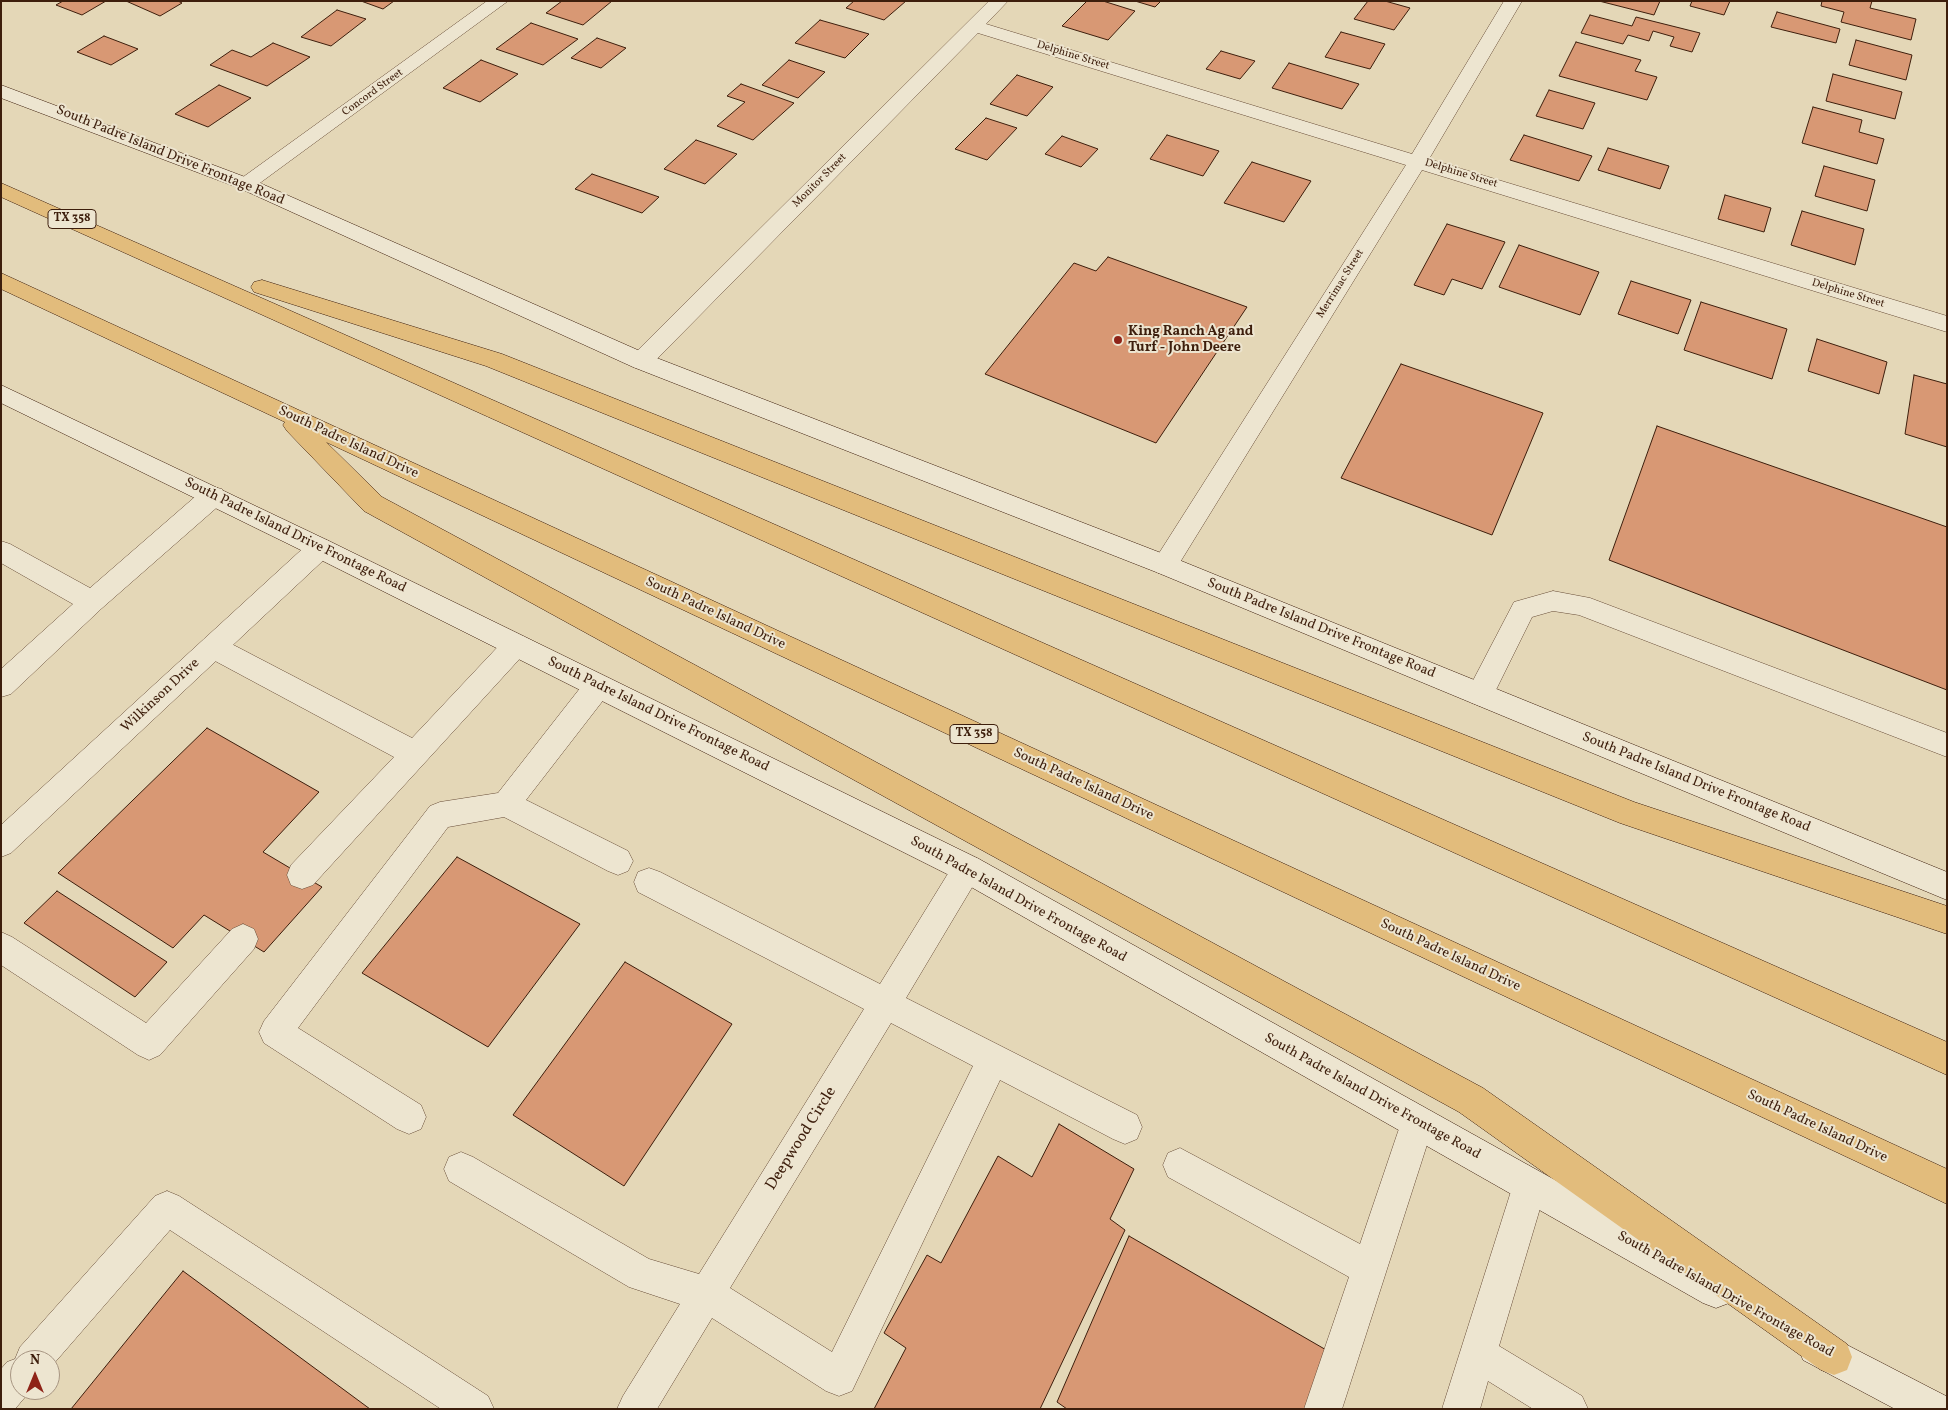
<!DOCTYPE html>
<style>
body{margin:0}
#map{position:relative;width:1948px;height:1410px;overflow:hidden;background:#e4d7b7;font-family:Vollkorn,serif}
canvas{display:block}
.frame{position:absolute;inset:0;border:2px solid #3d1e0c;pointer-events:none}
.north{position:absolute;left:10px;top:1350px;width:50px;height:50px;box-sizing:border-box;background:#ede5d0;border:1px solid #a79582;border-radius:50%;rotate:0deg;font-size:14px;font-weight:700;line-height:20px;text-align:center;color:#3d1e0c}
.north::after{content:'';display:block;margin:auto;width:18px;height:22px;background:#8f2418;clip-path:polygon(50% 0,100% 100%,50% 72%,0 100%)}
</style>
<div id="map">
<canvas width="1948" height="1410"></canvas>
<div class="frame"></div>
<div class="north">N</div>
</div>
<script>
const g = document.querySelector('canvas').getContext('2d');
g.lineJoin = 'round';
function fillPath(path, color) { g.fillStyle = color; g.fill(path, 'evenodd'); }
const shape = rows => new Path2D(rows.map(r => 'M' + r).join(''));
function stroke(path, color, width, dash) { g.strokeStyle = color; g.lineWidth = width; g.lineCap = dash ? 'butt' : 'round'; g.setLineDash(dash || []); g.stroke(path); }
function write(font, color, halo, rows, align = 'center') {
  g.font = font + ' Vollkorn,serif'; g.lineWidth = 4; g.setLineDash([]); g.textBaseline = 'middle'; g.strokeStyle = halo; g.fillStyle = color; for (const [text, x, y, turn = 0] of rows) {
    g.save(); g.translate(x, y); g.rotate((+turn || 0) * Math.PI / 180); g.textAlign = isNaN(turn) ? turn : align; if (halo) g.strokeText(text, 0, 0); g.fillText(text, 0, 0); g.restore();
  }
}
const building = shape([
 [63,1,106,1,82,15,56,5,63,1],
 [126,1,178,1,182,3,160,16,126,1],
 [361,1,394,1,383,9,361,1],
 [562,1,612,1,583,25,546,13,562,1],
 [854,1,906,1,884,20,846,8,854,1],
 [1087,1,1103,1,1135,11,1108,40,1062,26,1087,1],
 [1135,1,1161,1,1155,7,1135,1],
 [1368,1,1385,1,1410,8,1394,30,1354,19,1368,1],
 [1599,1,1660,1,1654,15,1599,1],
 [1692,1,1730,1,1724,15,1690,6,1692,1],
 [1822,1,1872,1,1870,8,1916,19,1911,40,1841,22,1844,12,1821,6,1822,1],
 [337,10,366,19,331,46,301,37,337,10],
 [1777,12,1840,29,1836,43,1771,27,1777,12],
 [1590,15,1632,26,1636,17,1700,33,1692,52,1670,46,1674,37,1653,31,1649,41,1628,35,1623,44,1581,33,1590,15],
 [820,20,869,34,845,58,795,43,820,20],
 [531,23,578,39,543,65,496,49,531,23],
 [1341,32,1385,44,1370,69,1325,57,1341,32],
 [104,36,138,49,111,65,77,52,104,36],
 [597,38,626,48,601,68,571,58,597,38],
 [1856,40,1912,55,1906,80,1849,65,1856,40],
 [1576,42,1641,60,1635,71,1657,77,1647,100,1559,76,1576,42],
 [273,43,310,57,267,86,210,65,232,50,251,57,273,43],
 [1221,51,1255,61,1240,79,1206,69,1221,51],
 [481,60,518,74,480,102,443,88,481,60],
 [789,60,825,72,798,98,762,85,789,60],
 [1289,63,1359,84,1342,109,1272,88,1289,63],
 [1833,74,1902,92,1895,119,1826,101,1833,74],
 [1017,75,1053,87,1027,116,990,104,1017,75],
 [741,84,794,103,753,140,717,126,745,102,727,96,741,84],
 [219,85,251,98,208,127,175,114,219,85],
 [1549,90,1595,103,1583,129,1536,116,1549,90],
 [1813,107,1862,120,1859,132,1884,139,1877,164,1802,143,1813,107],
 [986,118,1017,128,987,160,955,149,986,118],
 [1167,135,1219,151,1203,176,1150,159,1167,135],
 [1524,135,1592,156,1579,181,1510,160,1524,135],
 [1062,136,1098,149,1081,167,1045,154,1062,136],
 [696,140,737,154,705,184,664,169,696,140],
 [1608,148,1669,166,1660,189,1598,170,1608,148],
 [1252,162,1311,181,1284,222,1224,203,1252,162],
 [1824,166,1875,180,1867,211,1815,196,1824,166],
 [592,174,636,189,659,197,642,213,575,189,592,174],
 [1725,195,1771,208,1764,232,1718,219,1725,195],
 [1802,211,1864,229,1855,265,1791,245,1802,211],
 [1447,224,1505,242,1482,289,1452,279,1444,295,1414,285,1447,224],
 [1519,245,1599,272,1580,315,1499,287,1519,245],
 [1108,257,1247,307,1156,443,985,374,1074,263,1096,271,1108,257],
 [1631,281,1691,300,1678,334,1618,314,1631,281],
 [1701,302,1787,329,1772,379,1684,350,1701,302],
 [1817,339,1887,362,1879,394,1808,371,1817,339],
 [1401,364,1543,413,1492,535,1341,478,1401,364],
 [1914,375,1947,384,1947,447,1905,434,1914,375],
 [1657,426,1947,527,1947,690,1609,560,1657,426],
 [207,728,319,792,263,852,322,887,264,952,204,915,173,948,58,873,207,728],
 [457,857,580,924,488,1047,362,973,457,857],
 [57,891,167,962,135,997,24,923,57,891],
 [625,962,732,1024,624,1186,513,1115,625,962],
 [1059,1124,1134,1169,1110,1219,1125,1230,1040,1409,874,1409,906,1348,884,1333,927,1255,941,1263,998,1156,1032,1177,1059,1124],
 [1129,1236,1328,1351,1308,1409,1067,1409,1057,1402,1129,1236],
 [183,1271,370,1409,71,1409,183,1271]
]);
fillPath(building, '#d89874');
stroke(building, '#3d1e0c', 1);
const lane = shape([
 [213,487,222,489,225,496,222,503,101,609,11,694,1,697,1,669,73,604,1,563,1,541,10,544,90,588,204,489,213,487],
 [1553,591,1590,598,1947,733,1947,757,1579,615,1553,611,1532,617,1490,702,1480,706,1470,702,1466,694,1514,602,1553,591],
 [516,634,525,637,529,645,525,653,313,885,302,889,291,885,287,875,291,865,394,757,204,655,200,647,204,639,213,636,222,639,412,738,507,637,516,634],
 [598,675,608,678,612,686,608,694,526,800,628,851,633,861,628,871,618,875,608,871,504,817,448,827,298,1028,421,1105,426,1117,421,1129,409,1134,397,1129,264,1043,259,1032,264,1021,430,806,440,802,498,793,588,678,598,675],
 [968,855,979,859,983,869,906,998,1137,1115,1142,1127,1137,1139,1125,1144,1113,1139,1000,1080,852,1391,839,1396,826,1391,712,1318,657,1409,617,1409,623,1396,680,1304,629,1287,449,1181,444,1169,449,1157,461,1152,473,1157,649,1259,699,1274,864,1009,638,892,634,882,638,872,649,868,660,872,880,984,957,859,968,855],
 [891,1023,973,1066,832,1352,730,1288,891,1023],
 [243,924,254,929,258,939,254,949,160,1055,149,1060,138,1055,1,965,1,932,12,937,146,1023,232,929,243,924],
 [1417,1106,1429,1111,1434,1123,1342,1409,1304,1409,1349,1277,1168,1177,1163,1165,1168,1153,1180,1148,1360,1244,1405,1111,1417,1106],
 [1530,1168,1542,1173,1547,1185,1499,1346,1582,1396,1588,1409,1533,1409,1488,1381,1480,1409,1442,1409,1513,1185,1518,1173,1530,1168],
 [167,1191,179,1196,488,1396,494,1409,441,1409,170,1230,50,1368,50,1360,20,1360,20,1390,31,1390,15,1409,1,1409,1,1369,7,1362,15,1359,20,1347,155,1196,167,1191]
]);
const street = shape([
 [487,1,508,1,253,188,246,190,239,188,236,184,239,180,487,1],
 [989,1,1008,1,986,24,1412,154,1504,1,1522,1,1429,159,1947,316,1947,332,1422,170,1174,572,1165,575,1156,572,1152,565,1156,558,1406,165,978,33,649,367,641,369,633,367,630,361,633,355,989,1],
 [320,538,329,541,333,548,329,555,11,853,1,857,1,825,311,541,320,538]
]);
const secondary = shape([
 [1,85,253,180,649,355,1174,558,1947,872,1947,900,1156,572,633,367,239,188,1,98,1,85],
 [1,385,329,541,979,859,1729,1277,1734,1290,1729,1303,1716,1308,1703,1303,957,879,311,555,1,403,1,385],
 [1816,1329,1946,1396,1947,1409,1895,1409,1803,1360,1798,1347,1803,1334,1816,1329]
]);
const highway = shape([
 [1,183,1947,1042,1947,1075,1,197,1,183],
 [1,273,1947,1169,1947,1204,326,442,382,497,1483,1088,1847,1344,1852,1357,1847,1370,1834,1375,1821,1370,1459,1112,364,511,287,431,283,425,285,422,1,289,1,273],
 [262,280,502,354,1634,802,1947,906,1947,934,1620,823,486,366,254,292,251,287,254,282,262,280]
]);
stroke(lane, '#674c37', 1);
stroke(street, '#674c37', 1);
stroke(secondary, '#3d1e0c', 1);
stroke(highway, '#3d1e0c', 1);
fillPath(lane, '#ede5d0');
fillPath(street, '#ede5d0');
fillPath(secondary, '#ede5d0');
fillPath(highway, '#e2bc7c');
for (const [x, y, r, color] of [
 [1118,340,5,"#8f2418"]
]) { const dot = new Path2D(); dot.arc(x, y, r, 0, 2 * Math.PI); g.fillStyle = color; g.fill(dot); stroke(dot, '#ede5d0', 2); }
write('11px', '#3d1e0c', '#ede5d0', [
 ["Delphine Street",1073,56,17],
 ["Concord Street",373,93,-36],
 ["Delphine Street",1461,174,17],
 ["Monitor Street",820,181,-45],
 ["Merrimac Street",1341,284,-58],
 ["Delphine Street",1848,294,17]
]);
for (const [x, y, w] of [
 [72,219,48],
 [974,734,48]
]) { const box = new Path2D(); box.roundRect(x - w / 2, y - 9.5, w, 19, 4); g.fillStyle = '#ede5d0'; g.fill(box); stroke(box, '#3d1e0c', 1); }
write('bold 12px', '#3d1e0c', null, [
 ["TX 358",72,219],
 ["TX 358",974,734]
]);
write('14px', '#3d1e0c', '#ede5d0', [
 ["South Padre Island Drive Frontage Road",170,156,22],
 ["South Padre Island Drive",348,443,25],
 ["South Padre Island Drive Frontage Road",295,536,26],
 ["South Padre Island Drive",715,614,25],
 ["South Padre Island Drive Frontage Road",1321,629,22],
 ["Wilkinson Drive",161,696,-43],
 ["South Padre Island Drive Frontage Road",658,715,26],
 ["South Padre Island Drive Frontage Road",1696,783,22],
 ["South Padre Island Drive",1083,785,25],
 ["South Padre Island Drive Frontage Road",1018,900,29],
 ["South Padre Island Drive",1450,956,25],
 ["South Padre Island Drive Frontage Road",1372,1097,29],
 ["South Padre Island Drive",1817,1127,25],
 ["South Padre Island Drive Frontage Road",1725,1295,29]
]);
write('bold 14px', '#3d1e0c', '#ede5d0', [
 ["King Ranch Ag and",1128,332],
 ["Turf - John Deere",1128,348]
], 'left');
write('16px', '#3d1e0c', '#ede5d0', [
 ["Deepwood Circle",802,1139,-58]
]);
</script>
